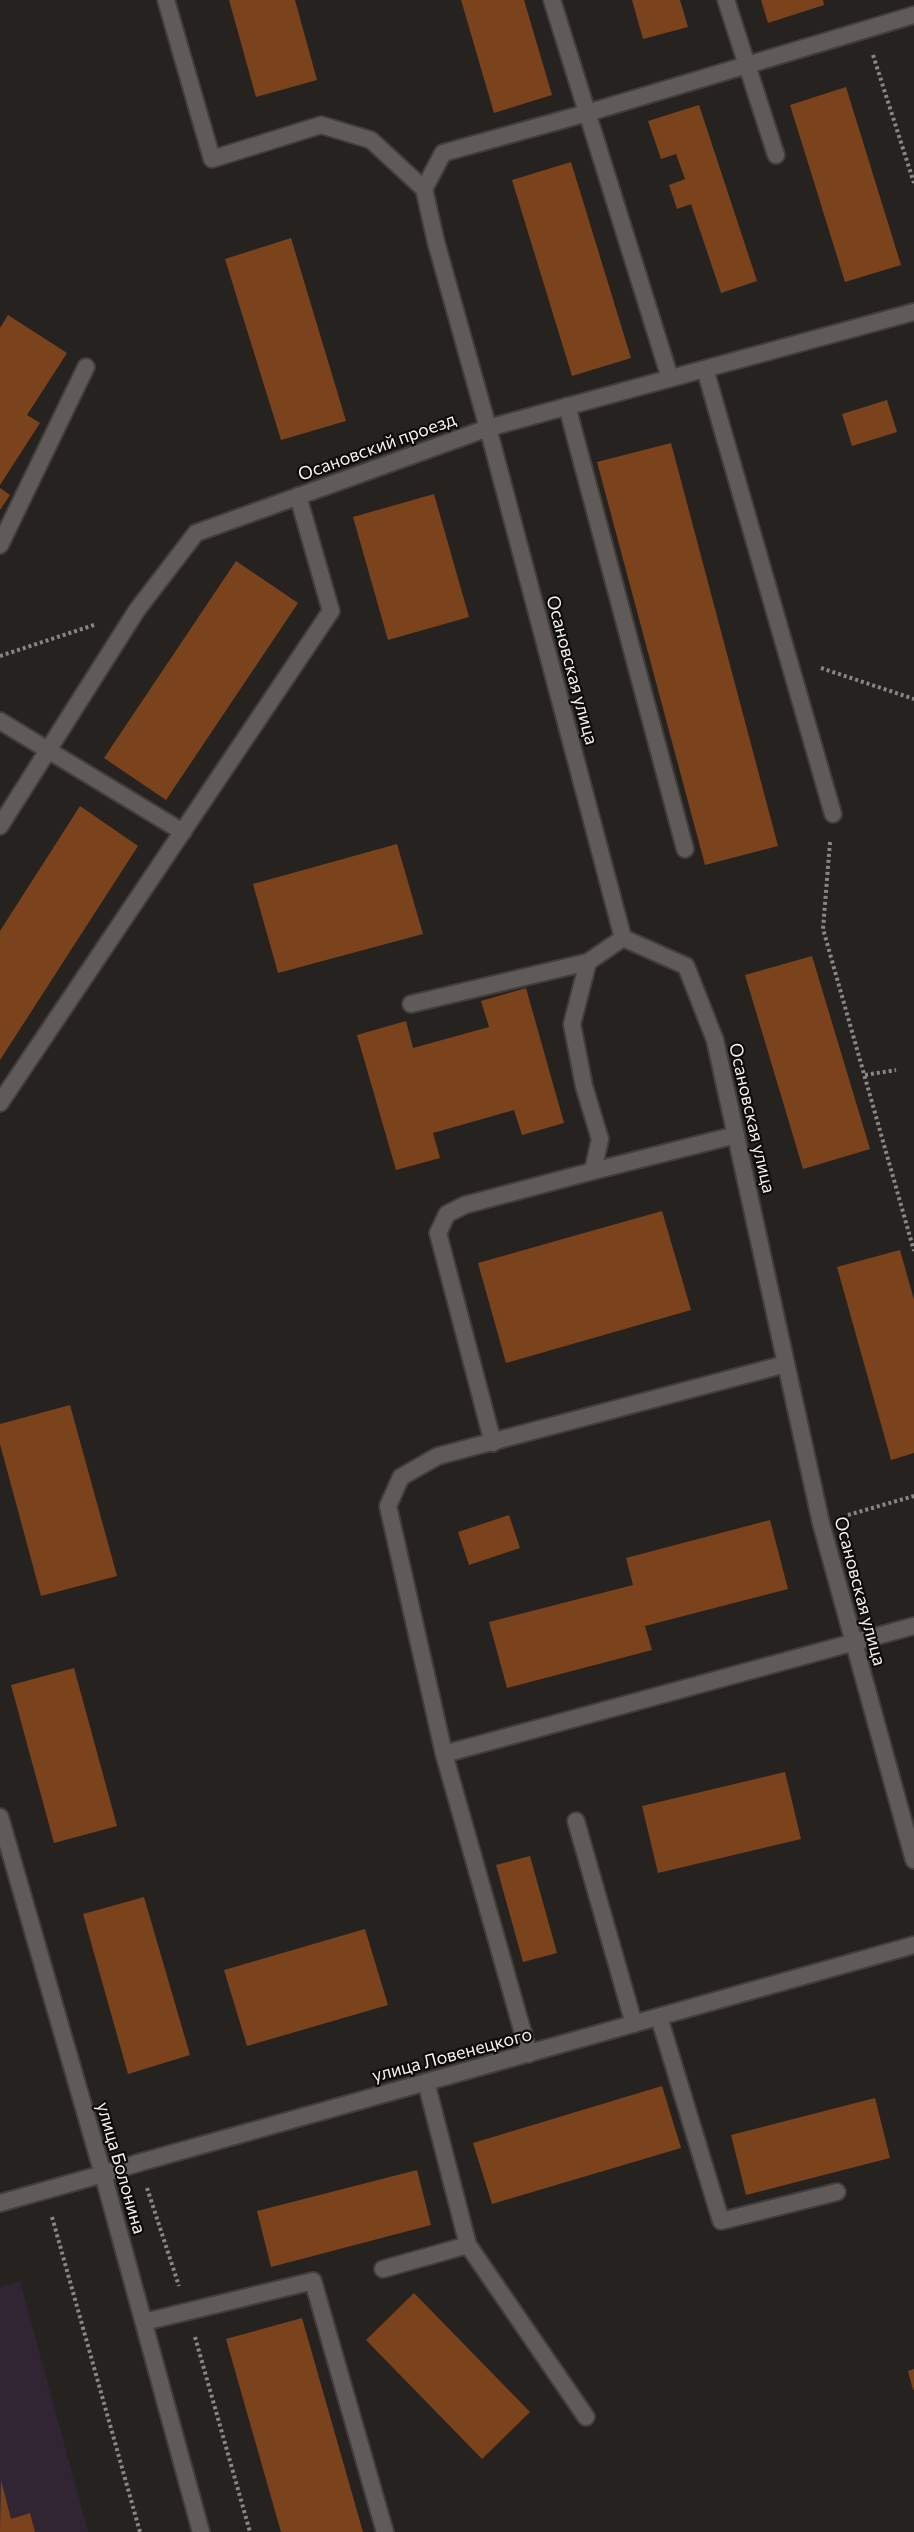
<!DOCTYPE html>
<meta charset="utf-8">
<style>
body{margin:0}
canvas{display:block;background:#262220}
</style>
<canvas width="914" height="2532"></canvas>
<script>
const g = document.querySelector('canvas').getContext('2d');
g.lineJoin = 'round';
function fillPath(path, color) { g.fillStyle = color; g.fill(path, 'evenodd'); }
const shape = rows => new Path2D(rows.map(r => 'M' + r).join(''));
function stroke(path, color, width, dash) { g.strokeStyle = color; g.lineWidth = width; g.lineCap = dash ? 'butt' : 'round'; g.setLineDash(dash || []); g.stroke(path); }
function write(font, color, halo, rows, align = 'center') {
  g.font = font + ' Commissioner,sans-serif'; g.lineWidth = 4.5; g.setLineDash([]); g.textBaseline = 'middle'; g.strokeStyle = halo; g.fillStyle = color; for (const [text, x, y, turn = 0] of rows) {
    g.save(); g.translate(x, y); g.rotate((+turn || 0) * Math.PI / 180); g.textAlign = isNaN(turn) ? turn : align; if (halo) g.strokeText(text, 0, 0); g.fillText(text, 0, 0); g.restore();
  }
}
fillPath(shape([
 [20,2281,88,2532,0,2532,0,2287]
]), '#312533');
fillPath(shape([
 [229,0,295,0,317,80,256,97],
 [461,0,524,0,552,95,494,113],
 [632,0,680,0,688,27,643,39],
 [761,0,823,0,824,5,768,23],
 [846,87,901,265,845,282,790,105],
 [699,105,757,281,721,293,691,204,677,209,669,185,685,179,676,154,661,159,648,121],
 [571,162,631,358,572,376,512,180],
 [291,238,346,421,281,440,225,259],
 [8,315,67,353,27,415,40,423,0,485,0,328],
 [887,400,897,432,852,446,842,414],
 [671,443,778,846,705,865,597,462],
 [0,488,10,495,0,510],
 [434,494,469,617,388,640,353,517],
 [236,561,298,603,166,800,104,758],
 [80,806,138,846,0,1060,0,931],
 [397,844,423,934,278,973,253,884],
 [812,956,870,1149,803,1169,745,975],
 [526,988,564,1123,522,1135,514,1110,433,1133,440,1158,396,1170,357,1035,406,1021,413,1048,489,1027,481,1001],
 [662,1211,691,1310,506,1363,478,1263],
 [900,1250,914,1300,914,1453,891,1460,837,1267],
 [70,1405,117,1576,41,1596,0,1444,0,1424],
 [509,1515,520,1548,469,1565,458,1532],
 [770,1520,788,1589,645,1626,652,1650,507,1688,489,1622,633,1585,626,1558],
 [74,1668,117,1826,54,1843,11,1685],
 [785,1772,801,1839,658,1873,642,1806],
 [530,1856,557,1953,523,1962,496,1865],
 [144,1897,190,2055,128,2074,83,1914],
 [365,1929,388,2005,247,2046,224,1970],
 [662,2086,681,2148,492,2204,473,2143],
 [875,2098,890,2158,746,2195,731,2135],
 [417,2170,431,2225,271,2267,257,2211],
 [414,2293,530,2412,482,2459,366,2340],
 [302,2318,363,2532,281,2532,226,2339],
 [914,2369,914,2390,913,2390,908,2371],
 [1,2480,11,2519,30,2513,35,2532,0,2532]
]), '#7a431b');
const service = shape([
 [166,0,212,159,321,125,371,140,424,189],
 [552,0,670,378],
 [726,0,776,155],
 [705,369,833,814],
 [567,406,685,849],
 [488,428,436,242,424,189,443,153,587,113,914,15],
 [0,545,86,367],
 [0,721,183,832],
 [411,1004,588,962],
 [0,1103,331,611,298,496],
 [593,1171,736,1135],
 [493,1443,438,1233,447,1214,465,1205,593,1171,600,1139,584,1086,572,1024,588,962,623,938],
 [444,1754,388,1506,401,1477,438,1456,786,1364],
 [576,1821,634,2024],
 [659,2017,721,2221,837,2192],
 [529,2054,444,1754,914,1626],
 [426,2082,468,2245,586,2417],
 [383,2269,468,2245],
 [144,2322,313,2281,385,2532]
]);
const minor = shape([
 [488,428,623,938,686,966,715,1040,821,1523,914,1860],
 [0,826,137,610,196,533,488,428,914,312],
 [0,1817,103,2174,201,2532],
 [103,2174,138,2163]
]);
const tertiary = shape([
 [138,2163,914,1945],
 [0,2203,103,2174]
]);
stroke(service, '#413e3c', 20);
stroke(minor, '#413e3c', 20);
stroke(tertiary, '#413e3c', 20);
stroke(shape([
 [873,55,914,183],
 [0,656,94,625],
 [821,668,914,699],
 [830,842,823,929,914,1251],
 [865,1075,896,1070],
 [848,1515,914,1496],
 [147,2188,179,2286],
 [52,2217,140,2532],
 [195,2337,250,2532]
]), '#898684', 4, [3, 3]);
stroke(service, '#605b59', 16);
stroke(minor, '#605b59', 16);
stroke(tertiary, '#605b59', 16);
write('18px', '#f3f1ef', '#0e0c0b', [
 ["Осановский проезд",377,447,-20],
 ["Осановская улица",572,670,75],
 ["Осановская улица",752,1118,77],
 ["Осановская улица",860,1591,75],
 ["улица Ловенецкого",452,2055,-15],
 ["улица Болонина",121,2168,74]
]);
</script>
